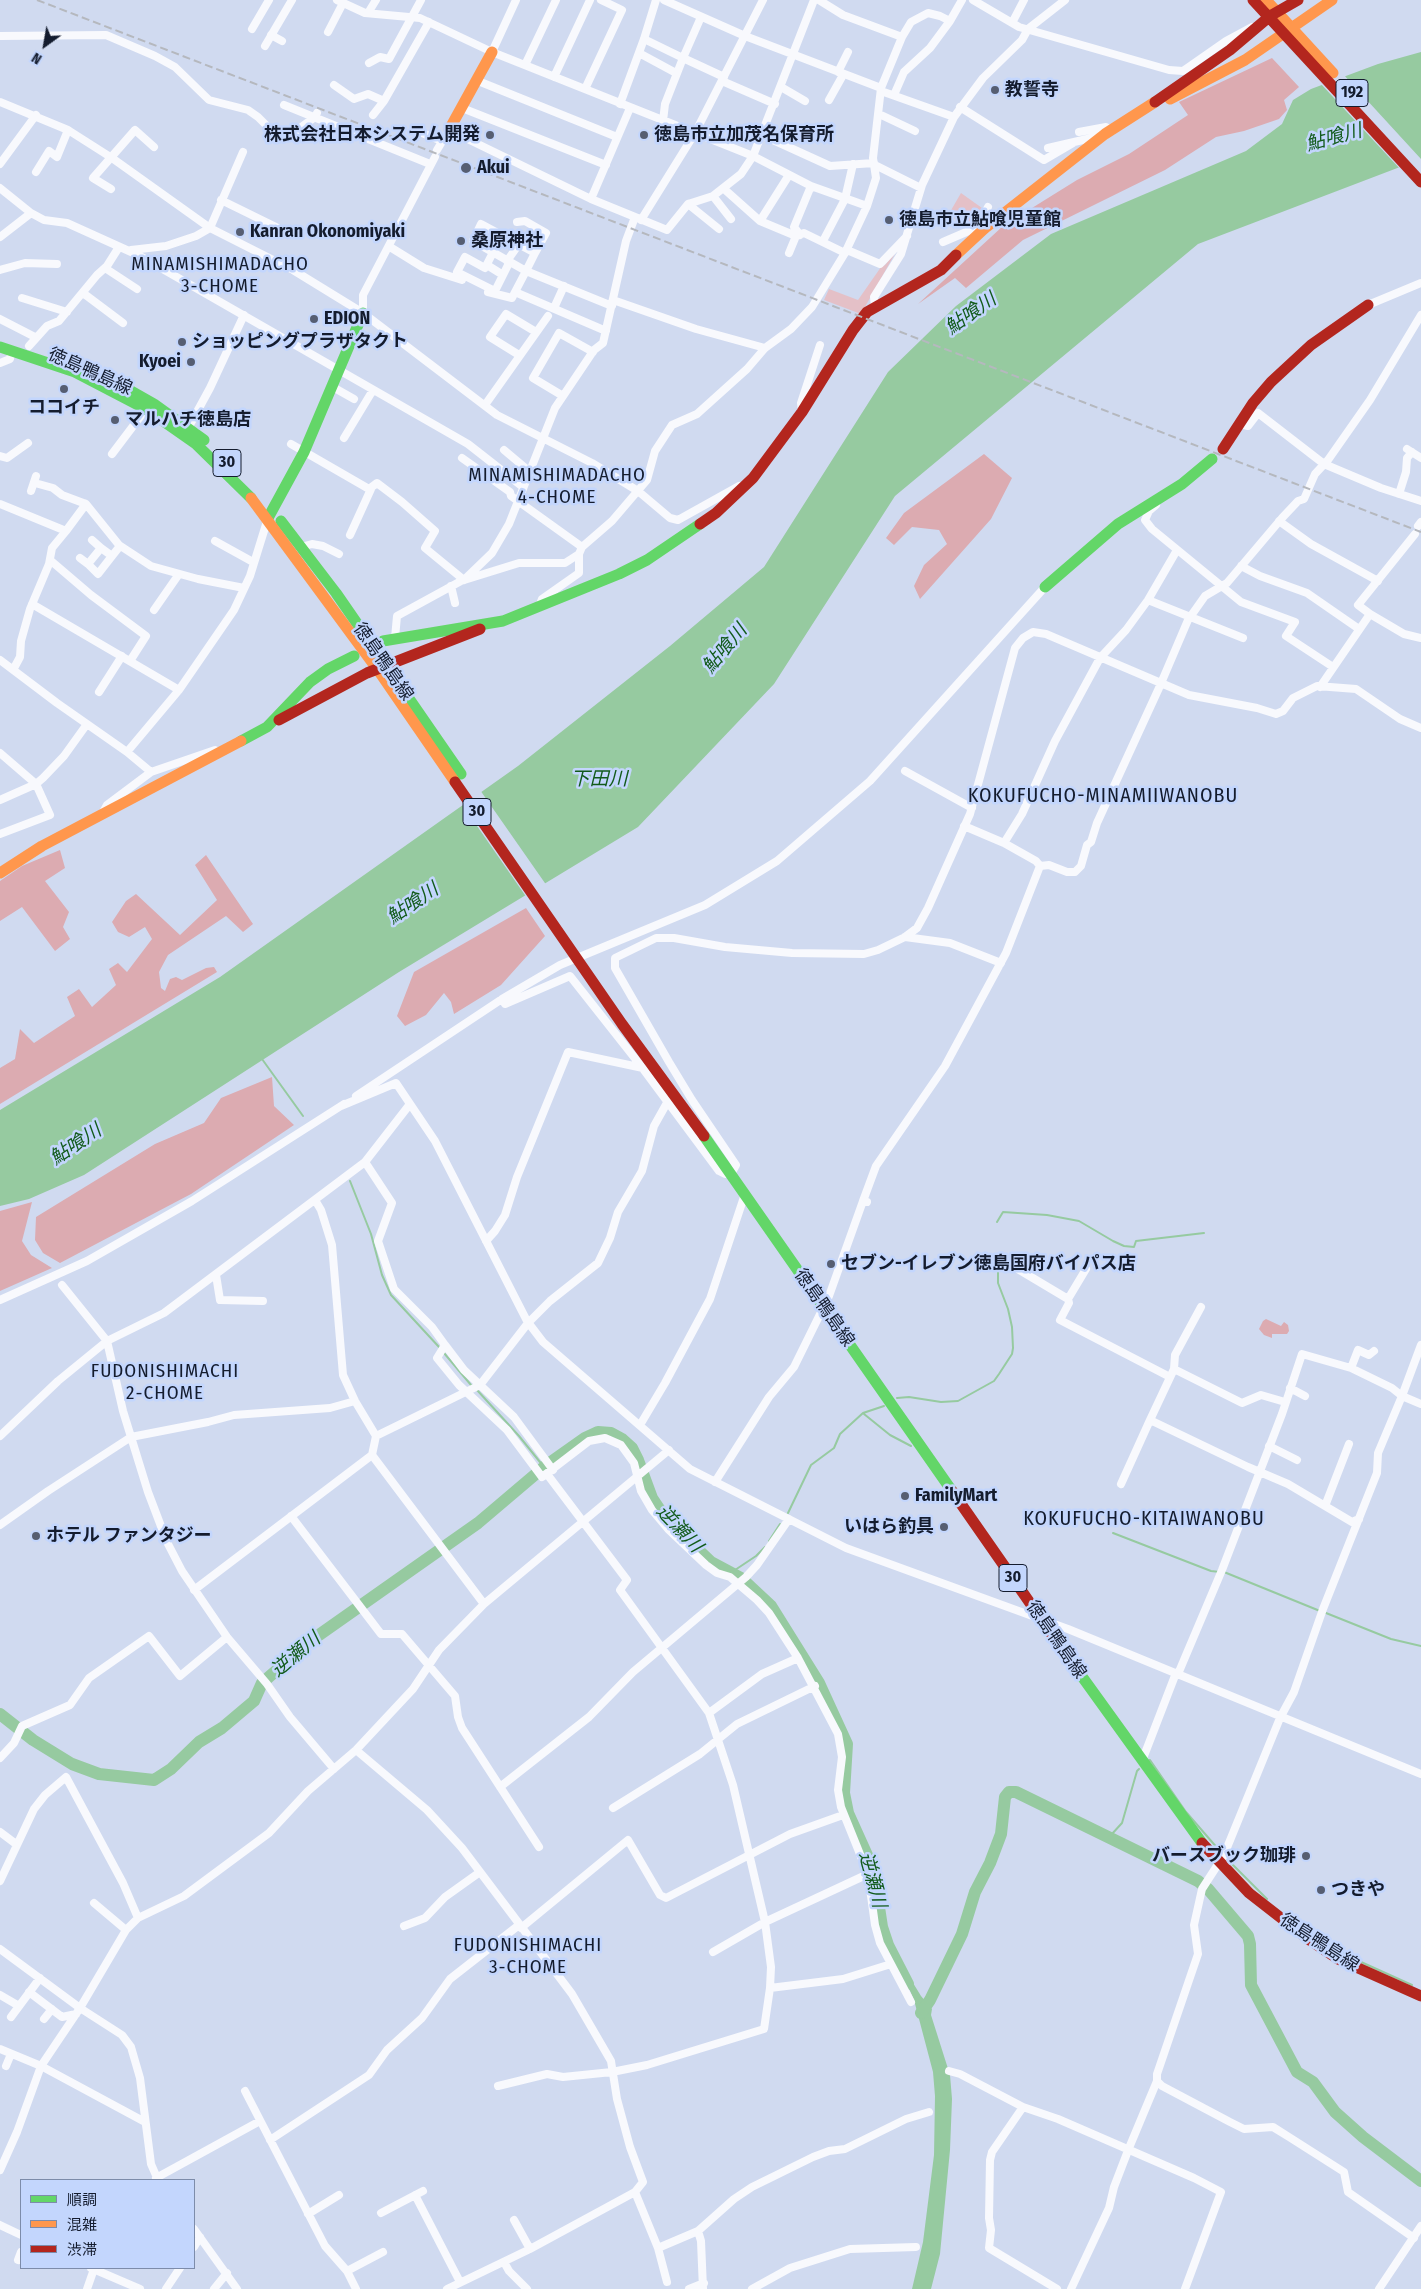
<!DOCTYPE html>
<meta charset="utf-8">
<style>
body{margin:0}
#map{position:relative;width:1421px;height:2289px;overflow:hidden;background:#d0daf0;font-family:"Fira Sans Condensed","Noto Sans JP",sans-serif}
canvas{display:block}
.legend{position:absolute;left:20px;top:2179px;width:175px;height:90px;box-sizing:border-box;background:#c3d6fd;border:1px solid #7d8caa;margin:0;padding:6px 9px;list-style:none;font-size:15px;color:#141c2e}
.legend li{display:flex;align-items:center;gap:10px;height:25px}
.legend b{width:25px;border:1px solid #7d8caa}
.north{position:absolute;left:20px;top:20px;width:50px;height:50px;-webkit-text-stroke:4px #c3d6fd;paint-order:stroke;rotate:212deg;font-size:14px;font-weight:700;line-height:20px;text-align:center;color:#141c2e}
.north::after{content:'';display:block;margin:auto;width:18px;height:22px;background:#141c2e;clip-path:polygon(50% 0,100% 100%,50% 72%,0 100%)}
</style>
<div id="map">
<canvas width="1421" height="2289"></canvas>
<ul class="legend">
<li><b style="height:6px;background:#63d668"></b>順調</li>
<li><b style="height:6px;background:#ff974d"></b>混雑</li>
<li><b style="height:6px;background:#b3261e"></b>渋滞</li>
</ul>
<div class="north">N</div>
</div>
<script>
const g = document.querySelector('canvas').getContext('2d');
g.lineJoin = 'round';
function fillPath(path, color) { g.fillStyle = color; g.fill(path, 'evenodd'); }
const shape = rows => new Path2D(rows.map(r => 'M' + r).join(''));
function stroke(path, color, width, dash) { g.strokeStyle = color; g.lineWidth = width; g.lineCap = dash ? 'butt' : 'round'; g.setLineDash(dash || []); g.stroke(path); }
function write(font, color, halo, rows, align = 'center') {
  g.font = font + ' "Fira Sans Condensed","Noto Sans JP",sans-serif'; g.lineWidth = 5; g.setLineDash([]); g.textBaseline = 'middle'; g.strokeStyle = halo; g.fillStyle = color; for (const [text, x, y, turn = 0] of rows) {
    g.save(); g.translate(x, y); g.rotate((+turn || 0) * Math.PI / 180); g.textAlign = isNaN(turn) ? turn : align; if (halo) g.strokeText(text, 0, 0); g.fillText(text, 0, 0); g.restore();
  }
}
fillPath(shape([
 [961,193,982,208,970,225,959,225,950,212],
 [897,250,861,314,824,300,829,289,858,300,881,267,885,265]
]), '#e4c0c7');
fillPath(shape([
 [1272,58,1299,87,1284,100,1287,110,1279,119,1244,131,1216,137,1165,170,1023,240,966,288,955,278,918,304,1003,226,1077,180,1129,154,1188,115,1179,102],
 [984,454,1012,478,991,519,920,599,914,586,924,565,947,544,939,530,912,527,894,545,886,538,904,513],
 [60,850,65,868,45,881,69,912,63,927,70,939,55,951,22,907,0,921,0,881,22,866],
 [206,855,253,924,243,932,226,916,168,955,159,972,161,988,165,991,170,979,176,977,182,980,206,968,214,967,217,972,0,1104,0,1068,15,1059,20,1029,34,1043,75,1016,67,997,79,989,92,1007,116,985,109,969,118,963,127,972,152,939,145,927,129,937,118,932,112,922,126,901,136,894,180,935,217,900,195,865],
 [526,908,545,936,501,985,454,1014,451,1002,444,993,426,1015,405,1026,397,1016,414,972],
 [272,1077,274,1106,294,1125,191,1194,60,1263,43,1253,35,1240,36,1217,155,1144,204,1123,221,1098],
 [32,1202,22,1241,31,1255,52,1268,0,1291,0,1211],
 [1266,1319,1281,1326,1284,1322,1288,1325,1289,1331,1287,1334,1272,1334,1272,1338,1264,1335,1259,1329,1263,1321]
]), '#dcabb1');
fillPath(shape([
 [1421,52,1421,159,1198,244,895,496,774,684,638,827,399,972,84,1175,29,1199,0,1206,0,1110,220,977,518,766,670,646,764,567,888,372,956,306,1051,234,1246,151,1282,124,1293,100,1311,89,1378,64],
 [891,1947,921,1996,932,2009,931,2015,950,2075,952,2099,950,2150,940,2254,931,2289,912,2289,923,2242,934,2155,935,2096,933,2072,914,2000]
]), '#96caa0');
fillPath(shape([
 [1343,74,1421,159,1421,162,1401,170,1320,83],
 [480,790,547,886,527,898,461,803]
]), '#d0daf0');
stroke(shape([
 [262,1059,303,1116],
 [350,1181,371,1234,382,1275,391,1295,439,1347],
 [997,1222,1003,1212,1047,1215,1079,1221,1113,1241,1124,1246,1134,1247,1136,1241,1204,1233],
 [444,1353,471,1385],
 [477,1390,519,1436,544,1467],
 [897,1398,909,1397,941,1402,958,1401,994,1381,999,1374,1012,1354,1013,1348,1012,1327,1008,1309,998,1283,998,1263],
 [864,1414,890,1435,911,1446],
 [788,1513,811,1465,834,1448,840,1434,863,1413,884,1406],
 [1113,1533,1211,1571,1220,1572],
 [769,1541,780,1524],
 [732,1572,756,1556,765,1547],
 [1224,1572,1320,1611],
 [1326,1613,1391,1639,1421,1646],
 [1148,1761,1150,1760,1186,1812,1219,1850],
 [1105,1837,1111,1835,1122,1823,1137,1771,1139,1769],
 [1228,1860,1267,1899],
 [1306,1930,1350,1957,1412,1985]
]), '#96caa0', 2);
stroke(shape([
 [0,1714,33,1740,72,1764,99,1774,154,1780,171,1769,199,1742,222,1728,254,1701,262,1683,309,1642,478,1523,544,1467,585,1438,598,1432,611,1433,622,1439,632,1448,638,1460,652,1498,666,1519,711,1562,741,1578,771,1606,819,1683,847,1744,844,1793,848,1813,871,1864,875,1881,882,1927,888,1945,908,1984],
 [921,2013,930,2000,962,1934,975,1892,990,1863,1001,1834,1005,1797,1009,1792,1016,1792,1198,1881,1208,1889,1248,1936,1250,1944,1251,1985,1297,2072,1313,2082,1335,2112,1363,2137,1421,2181]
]), '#96caa0', 12);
stroke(shape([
 [337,0,365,13,420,18,492,52,753,156,811,186,867,206],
 [819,0,843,15,902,37],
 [973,0,1019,27,1169,70,1183,71,1226,41,1252,27],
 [368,13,376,0],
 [1012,23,1024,0],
 [252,29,269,0],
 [328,32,343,3],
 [271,35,282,41],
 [0,36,106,35,155,56,175,67,209,100,248,110,258,117,270,129,278,133,296,131,315,117,317,113],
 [644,39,683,58,701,17],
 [265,46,292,0],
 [492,52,516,0],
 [639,53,676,73],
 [369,63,380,57,389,59,421,0],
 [525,65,556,0],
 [838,72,848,52],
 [554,77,590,0],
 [478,81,617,137],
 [722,81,775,104],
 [334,85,354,99,368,94,384,101,429,22],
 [781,87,805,101],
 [881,88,902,37,911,22,928,13,940,16,950,21,962,0],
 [585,89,622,10,601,0],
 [894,95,904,72,930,48,950,21],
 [829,100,843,75],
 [0,102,68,130,112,158,210,228,293,270,363,313,497,415,592,463,638,491,670,518,678,520,739,486],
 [620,104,644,39,656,0],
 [284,105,430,164],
 [960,107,1044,160,1073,143],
 [462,108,606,165],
 [879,114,915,131],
 [373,115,384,101],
 [954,117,983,78,1022,40,1028,29,1065,0],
 [663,121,665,104,683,58,724,77],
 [1079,132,1106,127,1112,131],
 [422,133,442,141],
 [762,135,830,166,874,163],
 [1048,148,1100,136],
 [437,150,449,130,591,199,667,230,688,204,713,196,741,174,753,156,814,0],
 [0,164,36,115],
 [875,165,921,188],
 [36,172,49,151,57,157,68,130],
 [0,188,31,213,0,237],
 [723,188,760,221,796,236,804,233,845,253],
 [111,189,93,178,135,130,154,147],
 [713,196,731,219],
 [591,199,630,108],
 [221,200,278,228],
 [688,204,719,229],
 [31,213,44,220,67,223,140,256,468,444,523,487],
 [641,220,695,133,763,0],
 [760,221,789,175],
 [517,222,525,221,546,233,535,253],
 [978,227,988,207],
 [502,235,485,268,465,257,457,272,495,291,509,263],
 [800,235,794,227,811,186],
 [823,241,845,199,853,164],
 [943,242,978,227,987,228],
 [390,247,424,268,462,280],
 [131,250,166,246,196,236,210,228,243,152],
 [847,250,880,264,907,236],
 [789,253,796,236],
 [507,261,519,244],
 [487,265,503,275],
 [105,268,137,289],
 [0,270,25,263,57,264],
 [488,292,512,298,515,292],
 [83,293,123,323],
 [22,298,67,312],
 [613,300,696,329,765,348],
 [1368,305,1421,283],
 [554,308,564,286],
 [875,308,874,297,901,254,922,185,954,117,881,91],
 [363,313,363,295,435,157],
 [0,319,35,337],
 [606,331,515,292,526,271,473,241,481,224,535,253,526,271,612,306],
 [29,346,47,326,59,321,97,275,107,266,119,247],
 [519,355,490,337,506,314,536,332],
 [0,363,10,359,12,350],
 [331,386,354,399],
 [563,396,533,378,559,333,593,352],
 [485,405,548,316],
 [802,412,801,403,820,345],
 [1240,424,1248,426,1258,413,1324,464,1381,488,1421,501],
 [186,432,210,388,244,315],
 [344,438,373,390],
 [291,444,369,489,377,483,402,502,435,531,425,548,464,580,492,553,509,524,555,408,594,350,603,343,626,241,635,217],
 [1407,449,1421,458],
 [504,450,529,471],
 [112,454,146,409],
 [0,456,7,458,28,443],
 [462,458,510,492,511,496,582,547],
 [31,491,36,476],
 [1399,494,1406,472,1407,458,1412,452],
 [0,504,66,531,86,504,62,495,53,488,35,483],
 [86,504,119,545,151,566,198,579,244,588],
 [1156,505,1149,511,1145,520,1152,529,1241,602,1295,622,1286,636,1333,667],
 [1279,521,1311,544,1378,581],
 [1418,526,1421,522],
 [350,535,371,489],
 [92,540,101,548],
 [215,541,253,562],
 [301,547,312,544,323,546,339,554],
 [112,556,101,548,88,564,98,574,112,556,120,546],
 [80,558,88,564],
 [50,560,91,595,146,636,130,661],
 [1241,566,1260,576,1307,593,1359,629],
 [451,586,455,603],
 [1148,600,1243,638],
 [32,604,179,690],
 [539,607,542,599,579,573,579,554],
 [154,610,179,574],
 [1370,614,1404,634,1421,638],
 [395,638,397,616,461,581,519,563,565,563,579,554,582,547,612,521,647,480,655,451,672,425,697,414,747,369,765,348,791,329,812,307,845,253,867,206,876,178,873,158,881,88,745,36,664,0],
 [0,660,57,703,127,752,151,772,107,805,102,814],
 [13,670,20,657,21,641,30,609,49,564,52,548,66,531],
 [1320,687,1370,614,1358,605,1415,534],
 [99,692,122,656],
 [127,752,179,690,234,610,250,576,268,518],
 [0,753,36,784,50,815,0,834],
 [905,771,972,808],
 [151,772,215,750],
 [0,800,36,784,43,778,64,756,87,724],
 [964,826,1004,843],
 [1040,866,1036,861,1004,843,1022,814,1055,741,1100,658,1126,630,1148,600,1177,550],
 [905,937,950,943,1001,963],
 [502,999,505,1004,570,976,641,1066,719,1171,725,1174,731,1174,736,1165,692,1100,669,1062,615,968,615,958,656,938,674,938,725,947,792,953,864,954,878,950,905,937,917,928,928,908,970,814,1015,648,1023,638,1033,632,1046,634,1189,695,1257,708,1276,714,1283,711,1293,698,1317,686,1356,689,1400,719,1421,728],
 [356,1096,502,999,560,965,705,905,777,861,870,781,1045,587],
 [341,1106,396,1083,435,1141,527,1321,543,1342,690,1469,846,1548,1068,1629,1421,1774],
 [365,1162,392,1203,378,1241,394,1289,432,1327,445,1345,437,1358,459,1385,507,1430,542,1477,589,1441,605,1438,621,1445,634,1463,641,1491,652,1510,668,1529,706,1565,717,1573,730,1577,757,1600,769,1613,798,1658,838,1734,842,1757,838,1790,841,1807,868,1874,875,1925,880,1943,911,2002],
 [315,1200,321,1210,332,1245,343,1375,355,1401,376,1436],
 [863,1201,876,1166,945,1066,1006,953,1040,866,1049,865,1067,872,1075,872,1081,866,1087,845,1091,842,1097,823,1159,688,1188,620,1205,596,1227,583,1282,518,1298,501,1304,499,1315,474,1328,460,1370,400,1421,315],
 [486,1241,495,1231,505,1215,517,1177,568,1052,643,1068],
 [1006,1262,1068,1299],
 [1086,1269,1068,1299,1069,1303,1060,1320,1170,1377],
 [216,1275,220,1300,263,1301],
 [62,1285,107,1341,123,1411,148,1492,167,1542,182,1571,227,1637,267,1684,290,1717,334,1769],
 [0,1300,87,1261,192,1201,344,1104],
 [1201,1307,1175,1355,1174,1369,1150,1420,1248,1467,1288,1484,1352,1522,1359,1519],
 [445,1345,464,1370,480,1385,528,1323,550,1301,598,1263,610,1238,618,1212,642,1171,654,1126,668,1101],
 [1351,1368,1358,1350,1369,1355,1374,1351],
 [1174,1369,1242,1403,1261,1395,1285,1402],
 [1290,1388,1305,1396],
 [640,1425,665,1383,710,1299,745,1194],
 [0,1436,58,1381,107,1341,164,1313,365,1162,410,1104],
 [1269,1446,1297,1460],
 [372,1455,484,1604],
 [715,1482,769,1397,794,1367,829,1296,863,1201,867,1202],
 [1121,1484,1150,1420],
 [1325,1506,1349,1444],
 [291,1516,381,1634,402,1634,455,1696,458,1717,462,1728,539,1847],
 [0,1525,48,1491,131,1437,208,1422,234,1415,330,1408,355,1401],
 [194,1590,372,1455,376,1436,480,1385,514,1417,553,1470],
 [1178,1674,1222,1570,1282,1414,1302,1354,1351,1368,1392,1388,1402,1396,1421,1345],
 [709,1713,762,1674,798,1658],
 [356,1750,427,1810,462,1848,572,1994,611,2061,617,2099,630,2147,643,2182,635,2192,530,2249,447,2289],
 [0,1758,14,1743,22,1726,70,1705,89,1678,149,1636,180,1676,227,1637],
 [1142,1761,1176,1673],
 [500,1787,589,1717,633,1672,746,1577,757,1565,789,1519],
 [613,1808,700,1754,737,1724,815,1686],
 [0,1832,16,1844],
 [0,1881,34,1809,45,1795,66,1777,123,1883,138,1918],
 [94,1903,126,1930],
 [404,1926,425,1918,445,1897,480,1872],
 [521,1928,628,1840,660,1895,666,1898,790,1834,843,1815],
 [0,1949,80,2008,122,2035,131,2047,140,2078,151,2164,158,2180],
 [713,1952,765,1922,868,1874],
 [770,1988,843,1979,891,1964],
 [29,1992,62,2017,76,2014],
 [0,1995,19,2006],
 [11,2017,40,1978],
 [44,2019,52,2009],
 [0,2049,41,2066,145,2122],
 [6,2066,11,2054],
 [949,2071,960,2074,1023,2107,1058,2119,1194,2178,1221,2192,1185,2289],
 [498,2086,547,2074,563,2077,612,2072,647,2065,764,2029,770,1988,771,1967,765,1922,733,1785,709,1713,620,1590,627,1580,547,1474],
 [245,2091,325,2246,347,2271,356,2289],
 [1023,2107,992,2152,990,2160,989,2218,991,2230,989,2248,1057,2289],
 [270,2140,369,2075,387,2050,422,2018,450,1979,519,1925],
 [0,2170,17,2132,41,2066,80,2008,126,1930,138,1918,184,1896,269,1833,308,1791,356,1750,413,1689,439,1650,484,1604,669,1450],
 [156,2178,260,2121],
 [635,2192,658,2248,667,2282],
 [415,2195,460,2282],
 [381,2213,423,2191],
 [308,2214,339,2195],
 [514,2220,530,2249],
 [0,2225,21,2235],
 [194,2229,237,2289],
 [698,2231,701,2241,703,2289],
 [1414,2238,1348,2192,1344,2172,1289,2137,1273,2127,1244,2129,1230,2122,1162,2086,1157,2081,1157,2074,1198,1954,1194,1925,1202,1889,1224,1855,1280,1718,1294,1692,1323,1609,1377,1473,1378,1453,1402,1396,1421,1404],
 [194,2247,200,2237],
 [658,2248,698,2231,734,2199,752,2187,813,2157,829,2151,845,2149,906,2119,929,2112],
 [18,2260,21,2252],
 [504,2262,509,2271,527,2289],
 [91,2268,140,2289],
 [347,2271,383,2252],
 [87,2289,94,2269],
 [166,2289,180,2268],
 [214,2289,227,2273],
 [689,2289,704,2283],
 [752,2289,790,2268,850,2249,916,2247],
 [1071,2289,1109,2208,1114,2187,1129,2148,1157,2081],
 [1379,2289,1421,2226]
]), '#f8f9fd', 8);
stroke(shape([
 [0,347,75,372,146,409,196,444,251,498],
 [110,379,154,404,204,440],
 [268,518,304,452,363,313],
 [281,521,336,593,461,774],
 [1045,587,1118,524,1182,484,1212,459],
 [383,641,503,621,619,574,647,560,700,524],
 [241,741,267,727,310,682,328,669,354,656],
 [704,1136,952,1491],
 [1060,1646,1202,1843]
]), '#63d668', 11);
stroke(shape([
 [1266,0,1333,73],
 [1170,99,1245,60,1332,0],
 [449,130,492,52],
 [956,255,984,229,1105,134,1155,102],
 [251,498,380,673,455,782],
 [0,873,42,846,241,741]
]), '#ff974d', 11);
stroke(shape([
 [1253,0,1421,182],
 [1270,16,1298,0],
 [1155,102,1230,50,1269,17],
 [1223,449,1253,403,1271,382,1311,345,1368,305],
 [700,524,716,513,753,478,802,412,853,330,867,312,941,270,956,255],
 [279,720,367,673,480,629],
 [455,782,622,1024,704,1136],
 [952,1491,1060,1646],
 [1202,1843,1249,1893,1308,1939,1338,1959,1421,1996]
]), '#b3261e', 11);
stroke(shape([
 [37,0,1421,532]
]), '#b5b8be', 2, [8, 4]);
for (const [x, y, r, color] of [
 [995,90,5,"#565e72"],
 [490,135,5,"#565e72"],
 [644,135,5,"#565e72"],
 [466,168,6,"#565e72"],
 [889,220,5,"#565e72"],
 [240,232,5,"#565e72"],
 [461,241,5,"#565e72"],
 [314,319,5,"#565e72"],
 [182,342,5,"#565e72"],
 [191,362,5,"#565e72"],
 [64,389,5,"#565e72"],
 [115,420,5,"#565e72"],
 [831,1264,5,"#565e72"],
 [905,1496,5,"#565e72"],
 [944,1527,5,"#565e72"],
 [36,1536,5,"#565e72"],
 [1306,1856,5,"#565e72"],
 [1321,1890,5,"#565e72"]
]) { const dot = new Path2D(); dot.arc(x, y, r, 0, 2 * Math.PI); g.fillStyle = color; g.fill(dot); stroke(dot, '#c3d6fd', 2); }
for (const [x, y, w] of [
 [1352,93,32],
 [227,463,28],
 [477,812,28],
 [1013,1578,28]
]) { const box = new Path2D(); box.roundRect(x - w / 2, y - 13.5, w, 27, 4); g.fillStyle = '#c3d6fd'; g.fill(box); stroke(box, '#141c2e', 1); }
write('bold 16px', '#141c2e', null, [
 ["192",1352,93],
 ["30",227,463],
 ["30",477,812],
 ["30",1013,1578]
]);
write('bold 18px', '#141c2e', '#c3d6fd', [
 ["教誓寺",1005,90],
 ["株式会社日本システム開発",480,135,"right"],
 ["徳島市立加茂名保育所",654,135],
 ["Akui",477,168],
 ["徳島市立鮎喰児童館",899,220],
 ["Kanran Okonomiyaki",250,232],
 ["桑原神社",471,241],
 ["EDION",324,319],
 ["ショッピングプラザタクト",192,342],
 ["Kyoei",181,362,"right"],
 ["ココイチ",64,408,"center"],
 ["マルハチ徳島店",125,420],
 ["セブン-イレブン徳島国府バイパス店",841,1264],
 ["FamilyMart",915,1496],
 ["いはら釣具",934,1527,"right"],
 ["ホテル ファンタジー",46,1536],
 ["バースブック珈琲",1296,1856,"right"],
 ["つきや",1331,1890]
], 'left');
write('18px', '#141c2e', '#c3d6fd', [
 ["徳島鴨島線",90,372,24],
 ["徳島鴨島線",383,662,55],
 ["徳島鴨島線",824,1308,55],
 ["徳島鴨島線",1056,1640,55],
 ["徳島鴨島線",1319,1943,33]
]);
write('italic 19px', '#125b1b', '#c3d6fd', [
 ["鮎喰川",1334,138,-15],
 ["鮎喰川",971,314,-35],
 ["鮎喰川",725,649,-50],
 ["下田川",599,780],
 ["鮎喰川",413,904,-34],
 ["鮎喰川",76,1145,-34],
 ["逆瀬川",679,1529,47],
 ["逆瀬川",296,1655,-40],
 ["逆瀬川",872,1880,75]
]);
g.letterSpacing = '1px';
write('19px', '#141c2e', '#c3d6fd', [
 ["MINAMISHIMADACHO",220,265],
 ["3-CHOME",220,287],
 ["MINAMISHIMADACHO",557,476],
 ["4-CHOME",557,498],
 ["FUDONISHIMACHI",165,1372],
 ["2-CHOME",165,1394],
 ["FUDONISHIMACHI",528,1946],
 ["3-CHOME",528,1968]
]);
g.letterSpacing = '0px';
g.letterSpacing = '1px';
write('20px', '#141c2e', '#c3d6fd', [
 ["KOKUFUCHO-MINAMIIWANOBU",1103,796],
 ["KOKUFUCHO-KITAIWANOBU",1144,1519]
]);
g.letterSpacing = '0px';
</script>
